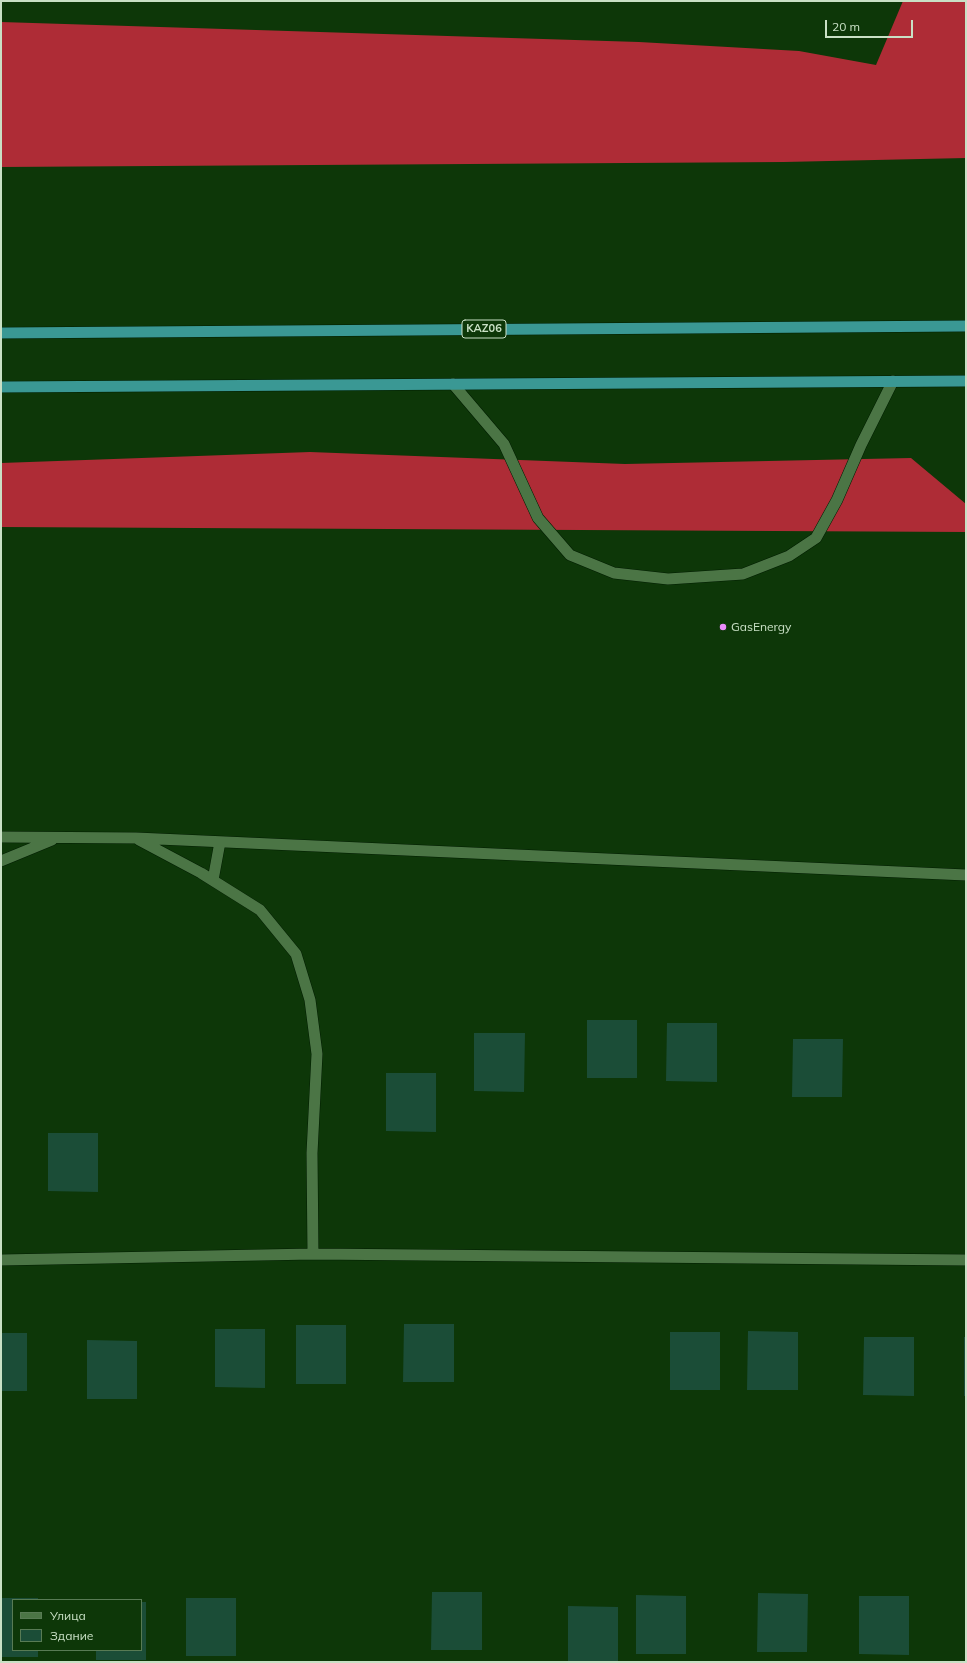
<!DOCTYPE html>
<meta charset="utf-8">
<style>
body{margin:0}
#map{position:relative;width:967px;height:1663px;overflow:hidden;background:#0d3708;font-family:Mulish,sans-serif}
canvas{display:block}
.frame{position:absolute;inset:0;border:2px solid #c9e0c5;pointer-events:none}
.legend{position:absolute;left:12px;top:1599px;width:130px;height:52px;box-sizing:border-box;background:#0d3708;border:1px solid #587b54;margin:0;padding:5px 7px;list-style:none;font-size:12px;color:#c9e0c5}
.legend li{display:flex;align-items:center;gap:8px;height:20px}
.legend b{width:20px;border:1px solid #587b54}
.scale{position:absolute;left:825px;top:20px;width:88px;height:18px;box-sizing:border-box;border:2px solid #c9e0c5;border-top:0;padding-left:5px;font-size:12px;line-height:14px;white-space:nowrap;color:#c9e0c5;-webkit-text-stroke:3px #0d3708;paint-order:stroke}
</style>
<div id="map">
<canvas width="967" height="1663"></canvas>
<div class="frame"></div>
<ul class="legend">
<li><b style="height:5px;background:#4b7545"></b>Улица</li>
<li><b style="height:11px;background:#1b4d37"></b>Здание</li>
</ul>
<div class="scale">20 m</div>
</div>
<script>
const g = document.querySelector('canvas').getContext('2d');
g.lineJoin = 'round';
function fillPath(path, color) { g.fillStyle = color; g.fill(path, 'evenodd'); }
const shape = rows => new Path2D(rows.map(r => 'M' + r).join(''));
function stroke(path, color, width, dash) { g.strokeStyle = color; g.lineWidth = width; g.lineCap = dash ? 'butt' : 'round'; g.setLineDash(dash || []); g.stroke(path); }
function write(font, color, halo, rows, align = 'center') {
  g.font = font + ' Mulish,sans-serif'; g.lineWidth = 3.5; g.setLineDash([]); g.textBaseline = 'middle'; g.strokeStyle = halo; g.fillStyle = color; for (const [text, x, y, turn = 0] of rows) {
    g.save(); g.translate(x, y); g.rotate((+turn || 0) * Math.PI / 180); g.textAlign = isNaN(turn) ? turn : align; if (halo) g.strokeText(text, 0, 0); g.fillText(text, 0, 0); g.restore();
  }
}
fillPath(shape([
 [903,1,966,1,966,158,784,162,1,167,1,22,639,42,799,51,876,65],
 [310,452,625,464,911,458,966,504,966,532,1,527,1,463]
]), '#ae2c36');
fillPath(shape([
 [587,1020,637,1020,637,1078,587,1078],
 [667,1023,717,1023,717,1082,666,1081],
 [474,1033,525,1033,524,1092,474,1091],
 [793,1039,843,1039,842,1097,792,1097],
 [386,1073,436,1073,436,1132,386,1131],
 [48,1133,98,1133,98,1192,48,1191],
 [404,1324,454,1324,454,1382,403,1382],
 [296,1325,346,1325,346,1384,296,1384],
 [215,1329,265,1329,265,1388,215,1387],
 [748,1331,798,1332,798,1390,747,1390],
 [670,1332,720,1332,720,1390,670,1390],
 [1,1333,27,1333,27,1391,1,1391],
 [864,1337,914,1337,914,1396,863,1395],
 [964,1337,966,1337,966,1396,964,1396],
 [87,1340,137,1341,137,1399,87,1399],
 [432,1592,482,1592,482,1650,431,1650],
 [758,1593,808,1594,807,1652,757,1652],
 [636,1595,686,1596,686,1654,636,1654],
 [859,1596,909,1596,909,1655,859,1654],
 [1,1598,38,1598,38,1600,13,1600,13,1650,38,1650,38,1657,1,1657],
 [186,1598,236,1598,236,1656,186,1656],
 [141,1602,146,1602,146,1660,96,1660,96,1650,141,1650],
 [568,1606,618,1607,618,1662,568,1662]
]), '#1b4d37');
const service = shape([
 [453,384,504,444,538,518,570,555,614,573,668,579,743,574,789,556,816,538,837,500,861,445,893,381]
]);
const minor = shape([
 [1,837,136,838,966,875],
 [139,840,201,873,260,910,296,954,310,1000,317,1054,312,1153,313,1254],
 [1,861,52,840],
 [213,880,220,842],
 [1,1260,313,1254,966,1260]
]);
const trunk = shape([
 [1,333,966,326],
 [1,387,966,381]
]);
stroke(service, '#001d00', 12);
stroke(minor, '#001d00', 12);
stroke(trunk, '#001d00', 12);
stroke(service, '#4b7545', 11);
stroke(minor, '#4b7545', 11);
stroke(trunk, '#3a9894', 11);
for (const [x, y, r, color] of [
 [723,627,4,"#eb8dfb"]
]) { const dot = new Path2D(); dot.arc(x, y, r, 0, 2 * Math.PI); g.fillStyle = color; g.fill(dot); stroke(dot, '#0d3708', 1.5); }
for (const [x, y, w] of [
 [484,329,44]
]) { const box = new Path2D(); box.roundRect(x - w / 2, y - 9, w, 18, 3); g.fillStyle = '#0d3708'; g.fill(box); stroke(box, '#c9e0c5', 1); }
write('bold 11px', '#c9e0c5', null, [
 ["KАZ06",484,329]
]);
write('12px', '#c9e0c5', '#0d3708', [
 ["GasEnergy",731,627]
], 'left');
</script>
